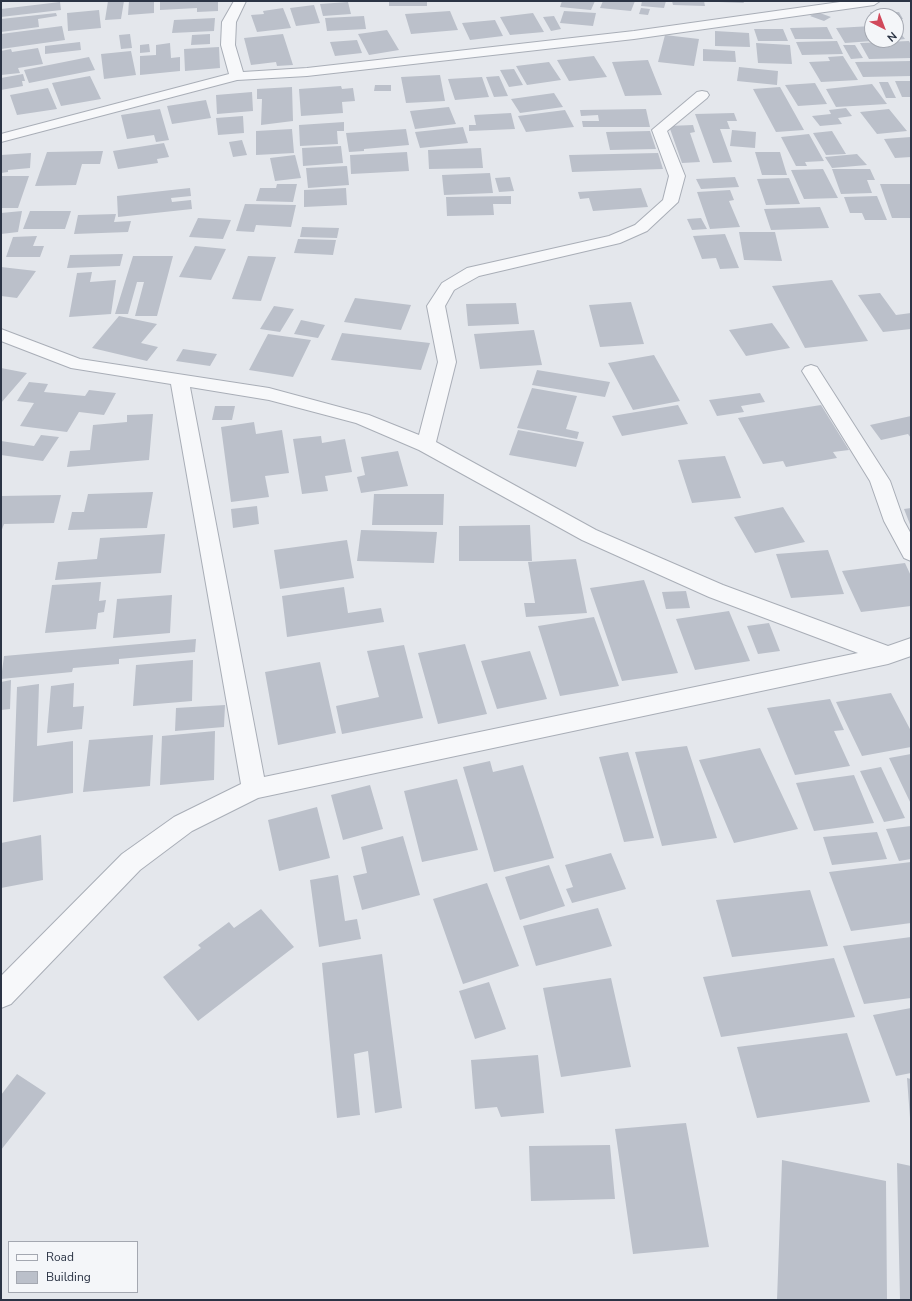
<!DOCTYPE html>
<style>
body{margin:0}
#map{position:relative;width:912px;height:1301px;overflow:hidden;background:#e4e7ec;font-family:"Nunito Sans",sans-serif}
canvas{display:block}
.frame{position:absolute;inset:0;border:2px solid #2b3445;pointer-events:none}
.legend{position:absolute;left:8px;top:1241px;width:130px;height:52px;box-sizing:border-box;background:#f4f6f9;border:1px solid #a4a8b1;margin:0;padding:5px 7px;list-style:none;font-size:12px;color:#2b3445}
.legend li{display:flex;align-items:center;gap:8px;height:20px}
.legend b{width:20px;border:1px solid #a4a8b1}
.north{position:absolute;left:864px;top:8px;width:40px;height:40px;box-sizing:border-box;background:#f4f6f9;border:1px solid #a4a8b1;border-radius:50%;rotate:138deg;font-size:11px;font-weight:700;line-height:16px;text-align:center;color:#2b3445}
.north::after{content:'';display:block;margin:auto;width:14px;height:18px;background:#d1495b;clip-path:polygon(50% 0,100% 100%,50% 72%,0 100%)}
</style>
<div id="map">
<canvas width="912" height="1301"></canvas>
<div class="frame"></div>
<ul class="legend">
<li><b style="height:5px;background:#f7f8fa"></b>Road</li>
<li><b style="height:11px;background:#bbc0ca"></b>Building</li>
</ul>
<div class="north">N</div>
</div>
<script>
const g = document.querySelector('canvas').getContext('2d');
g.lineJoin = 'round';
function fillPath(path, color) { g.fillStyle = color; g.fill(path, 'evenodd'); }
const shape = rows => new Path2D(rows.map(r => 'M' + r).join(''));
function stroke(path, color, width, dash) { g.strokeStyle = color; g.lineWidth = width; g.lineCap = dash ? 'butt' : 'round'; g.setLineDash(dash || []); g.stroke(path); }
fillPath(shape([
 [108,1,124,1,121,19,105,20],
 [129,1,154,1,154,13,128,15],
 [160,1,218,1,218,11,197,12,197,8,160,10],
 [389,1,427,1,427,6,389,6],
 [562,1,595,1,591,10,560,7],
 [603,1,635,1,631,11,600,8],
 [642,1,666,1,664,8,641,6],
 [672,1,704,1,705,6,673,5],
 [719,1,743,1,744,3,719,2],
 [60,2,61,10,1,17,1,9],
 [348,2,351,14,323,16,320,4],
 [314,5,320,23,296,26,290,8],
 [283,8,291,28,257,32,251,15,264,14,263,11],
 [641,8,650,9,648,15,639,14],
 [99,10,101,28,68,31,67,13],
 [450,11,458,30,411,34,405,14],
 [564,11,596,13,593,26,560,23],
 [817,12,831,17,824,21,810,16],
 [870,12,899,12,903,19,896,19,896,16,872,16],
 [56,13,57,16,38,19,39,27,1,32,1,19],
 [533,13,544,32,510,35,500,17],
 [364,16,366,29,327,31,325,18],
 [554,16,561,29,551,31,543,17],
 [215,18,214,31,172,33,174,20],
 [495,20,503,36,470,40,462,23],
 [62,26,65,40,1,49,1,34],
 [872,26,872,41,845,43,836,28],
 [827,27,833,39,795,39,790,28],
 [896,27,905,39,896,40],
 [754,29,783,29,788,41,758,41],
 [387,30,399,50,369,55,358,34],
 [715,31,749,33,750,47,715,46],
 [130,34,132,48,121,49,119,35],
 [210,34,210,44,191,45,192,35],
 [283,34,293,65,277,66,276,62,251,65,244,38],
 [665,35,699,39,694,66,658,62],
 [357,40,362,53,335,56,330,42],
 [837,41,843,54,802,55,796,42],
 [909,41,911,45,911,58,869,59,860,43],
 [80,42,81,50,45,54,45,46],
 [170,43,171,58,180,57,180,71,140,75,140,56,156,55,156,45],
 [756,43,790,45,792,64,758,63],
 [149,44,150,52,140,53,140,45],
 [843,45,855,45,863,58,851,59],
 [219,47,220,68,185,71,184,49],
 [38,48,43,64,18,68,20,73,1,75,1,51,11,49,12,52],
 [703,49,735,51,736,62,703,61],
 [131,51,136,75,104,79,101,54],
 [594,56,607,77,569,81,557,60],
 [843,56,858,80,821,82,809,62,830,61,828,57],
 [89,57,95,70,29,83,24,70],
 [648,60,662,95,625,96,612,62],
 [911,61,911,76,863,77,855,62],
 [549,62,561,80,527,85,516,66],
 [739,67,778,71,777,85,737,81],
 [514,69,523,85,509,87,500,70],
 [23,74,25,81,22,81,23,86,1,90,1,78],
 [440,75,445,101,406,103,401,77],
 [90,76,101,99,61,106,52,83],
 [499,76,508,96,494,97,486,77],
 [482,77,489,97,455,100,448,79],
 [895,81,911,81,911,97,902,97],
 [879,82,888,82,896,98,886,98],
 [815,83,827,104,798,106,785,85],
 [872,84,887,104,836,107,826,89],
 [375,85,391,85,391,91,374,91],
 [341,86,342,89,353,88,355,101,342,102,343,113,301,116,299,89],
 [292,87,293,121,261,125,262,99,257,99,257,89],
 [780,87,804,130,776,132,753,89],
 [48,88,57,109,17,115,10,95],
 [252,92,253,111,217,114,216,95],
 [554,93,563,107,520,113,511,99],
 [206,100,211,118,172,124,167,106],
 [449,107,456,124,415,129,410,111],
 [846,108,852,116,838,118,842,124,820,126,812,116,831,114,829,110],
 [160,109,169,140,156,142,154,135,127,139,121,115],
 [646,109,650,127,583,127,582,121,599,121,598,115,581,116,580,110],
 [889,109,907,131,877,134,860,112],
 [565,110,574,127,526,132,518,116],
 [511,113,515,129,469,131,469,125,476,125,474,115],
 [734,113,737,121,727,121,730,129,720,129,732,162,713,163,695,114],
 [243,116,244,133,218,135,216,118],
 [344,122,344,131,337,131,338,144,300,146,299,125],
 [693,125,695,132,690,133,700,162,682,163,669,126],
 [463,127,468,143,420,148,415,132],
 [292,129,294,153,256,155,256,131],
 [406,129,409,145,364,149,364,151,349,152,346,133],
 [732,130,756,132,755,148,730,146],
 [650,131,656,149,610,150,606,132],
 [832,131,846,154,826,155,813,133],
 [809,134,824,161,805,162,807,166,796,166,781,137],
 [911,137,911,157,895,158,884,139],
 [242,140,247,155,233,157,229,142],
 [164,143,169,157,157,159,158,163,118,169,113,151],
 [341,146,343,163,303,166,302,148],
 [481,148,483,168,429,169,428,150],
 [103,151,100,164,82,164,76,185,35,186,47,152],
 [407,152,409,171,351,174,350,155],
 [755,152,780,152,787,175,762,175],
 [31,153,30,168,8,170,8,172,1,173,1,155],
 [658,153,663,169,572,172,569,155],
 [857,154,867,165,832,168,825,157],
 [295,155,301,178,275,181,270,158],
 [347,166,349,185,308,188,306,168],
 [823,169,838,198,804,199,791,170],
 [832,169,870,169,875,180,867,180,872,193,841,194],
 [490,173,493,193,444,195,442,175],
 [1,176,29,176,18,208,1,208],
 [510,177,514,191,499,192,495,178],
 [735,177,739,187,701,189,696,179],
 [789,178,800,204,766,205,757,179],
 [277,184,297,184,293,202,256,201,260,188,276,188],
 [880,184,911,184,911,218,892,218],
 [190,188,191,196,171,198,172,202,191,200,192,209,118,217,117,196],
 [346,188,347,205,304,207,304,190],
 [641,188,648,207,593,211,589,198,580,199,578,192],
 [730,190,734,200,729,201,740,227,710,229,697,192],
 [511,196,511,204,493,204,494,215,447,216,446,197],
 [877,196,887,220,865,220,862,213,850,213,844,197],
 [245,204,296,205,291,227,256,225,254,232,236,231],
 [820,207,829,228,771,230,764,209],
 [22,211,18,232,1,234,1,213],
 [30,211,71,211,65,229,23,229],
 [116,214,114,222,131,221,128,232,74,234,78,215],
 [198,218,231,220,223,239,189,237],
 [701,218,707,229,692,230,687,219],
 [302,227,339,228,337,238,300,237],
 [739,232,775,232,782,261,744,260],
 [725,234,739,268,720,269,716,258,702,259,693,236],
 [37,236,33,246,44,246,40,257,6,257,13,237],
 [298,239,336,240,333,255,294,253],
 [195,246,226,249,211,280,179,277],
 [123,254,120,266,67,268,70,255],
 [133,256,173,256,157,316,135,316,144,282,137,282,128,314,115,314],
 [248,256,276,257,261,301,232,299],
 [1,267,36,271,17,298,1,296],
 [92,272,90,282,116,280,111,314,69,317,77,273],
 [832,280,868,341,805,348,772,286],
 [880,293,896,315,911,313,911,329,883,332,858,295],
 [355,298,411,305,401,330,344,322],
 [631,302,644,344,600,347,589,305],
 [516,303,519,324,468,326,466,304],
 [274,306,294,309,280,332,260,329],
 [119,316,157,324,141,343,158,347,147,361,92,348],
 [301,320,325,325,318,338,294,334],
 [772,323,790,348,746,356,729,330],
 [534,330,542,365,480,369,474,334],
 [342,333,430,343,421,370,331,360],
 [268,334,311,340,293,377,249,370],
 [183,349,217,354,210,366,176,361],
 [654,355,680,401,633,410,608,363],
 [1,368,27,373,1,403],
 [537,370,610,382,605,397,532,385],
 [29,382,48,384,44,392,85,396,89,390,116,393,104,415,79,412,67,432,20,426,34,403,17,401],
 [532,388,577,396,566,429,579,432,577,439,517,428],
 [760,393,765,402,741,406,744,412,717,416,709,400],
 [678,405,688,424,622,436,612,416],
 [821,405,849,450,833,452,837,458,786,467,783,461,763,464,738,418],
 [215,406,235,406,232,420,212,420],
 [153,414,149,460,67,467,70,451,90,450,93,425,127,422,127,415],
 [911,416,911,438,908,434,881,440,870,425],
 [254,422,256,434,282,430,289,473,265,476,269,497,231,502,221,427],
 [518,430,584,442,576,467,509,455],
 [41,435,59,437,43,461,1,455,1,441,34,446],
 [321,436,322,443,345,439,352,472,325,476,328,491,302,494,293,439],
 [398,451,408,486,361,493,357,477,365,475,361,457],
 [725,456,741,498,692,503,678,460],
 [153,492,147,528,68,530,72,512,84,512,88,494],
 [374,494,444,494,443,525,372,525],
 [61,495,54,523,4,524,1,532,1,496],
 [257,506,259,524,233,528,231,509],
 [783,507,805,542,755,553,734,517],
 [911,508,911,527,904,509],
 [530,525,532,561,459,561,459,526],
 [361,530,437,532,434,563,357,561],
 [165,534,161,573,55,580,58,562,97,559,100,538],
 [347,540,354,578,280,589,274,550],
 [828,550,844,594,791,598,776,554],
 [576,559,587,613,526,617,524,603,535,603,528,562],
 [905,563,911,576,911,606,861,612,842,571],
 [644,580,678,673,622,681,590,588],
 [101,582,99,601,106,600,104,612,98,613,96,629,45,633,52,585],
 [344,587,348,613,381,608,384,622,287,637,282,596],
 [686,591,690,608,666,609,662,592],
 [172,595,170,633,113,638,117,599],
 [729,611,750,661,695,670,676,619],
 [594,617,619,686,560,696,538,626],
 [769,623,780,651,758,654,747,626],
 [196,639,195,652,119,659,119,664,73,668,72,672,1,679,4,656],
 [465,644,487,714,438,724,418,653],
 [404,645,423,718,342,734,336,706,379,697,367,651],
 [530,651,547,699,497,709,481,661],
 [193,660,192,701,133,706,136,665],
 [320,662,336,733,278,745,265,672],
 [11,680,10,709,1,710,1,682],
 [74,683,73,707,84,706,82,729,47,733,51,686],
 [39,684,37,746,73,741,73,793,13,802,17,687],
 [891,693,911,731,911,747,862,756,836,702],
 [830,699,844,730,834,731,850,766,795,775,767,708],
 [225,705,224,727,175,731,176,708],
 [215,731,214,780,160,785,162,736],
 [153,735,150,786,83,792,89,740],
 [687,746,717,838,662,846,635,752],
 [760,748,798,829,734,843,699,760],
 [628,752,654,838,624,842,599,757],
 [911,754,911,804,889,758],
 [490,761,493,772,523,765,554,858,494,872,463,767],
 [881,767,905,818,884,822,860,771],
 [854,775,874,823,814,831,796,783],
 [457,779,478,850,422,862,404,791],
 [370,785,383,829,343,840,331,795],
 [317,807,330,858,279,871,268,820],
 [911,826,911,859,899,861,886,829],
 [877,832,887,859,832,865,823,837],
 [41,835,43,880,1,888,1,843],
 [403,836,420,895,362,910,353,876,367,873,361,847],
 [611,853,626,889,572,903,566,889,573,887,565,865],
 [911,862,911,923,851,931,829,872],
 [549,865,565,906,520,920,505,877],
 [338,875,345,921,357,919,361,939,319,947,310,880],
 [487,883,519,966,463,984,433,899],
 [810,890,828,946,732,957,716,900],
 [598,908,612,946,536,966,523,926],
 [261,909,294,947,198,1021,163,977,201,948,198,945,229,922,234,928],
 [911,937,911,998,864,1004,843,946],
 [382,954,402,1108,375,1113,368,1051,354,1054,360,1115,337,1118,322,963],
 [834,958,855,1017,721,1037,703,977],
 [611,978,631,1067,561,1077,543,988],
 [489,982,506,1029,475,1039,459,991],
 [911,1008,911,1073,896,1076,873,1015],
 [847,1033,870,1102,757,1118,737,1047],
 [538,1055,544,1113,501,1117,497,1107,475,1109,471,1060],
 [17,1074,46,1093,1,1150,1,1095],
 [907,1078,911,1079,911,1118,910,1118],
 [686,1123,709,1247,633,1254,615,1129],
 [610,1145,615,1199,531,1201,529,1146],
 [782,1160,886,1181,887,1300,777,1300],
 [897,1163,911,1166,911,1300,900,1300]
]), '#bbc0ca');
const minor = shape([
 [234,1,246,1,236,22,235,45,243,72,307,68,634,31,847,1,880,1,874,5,634,39,307,76,237,80,1,142,1,134,229,74,221,45,222,22,234,1],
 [702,91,707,92,709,95,707,98,667,131,685,176,678,202,647,231,620,243,479,276,454,290,445,306,456,362,436,442,596,530,723,585,888,646,911,638,911,656,888,664,258,798,192,831,140,870,11,1004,1,1008,1,976,122,854,174,817,241,784,171,384,71,368,1,341,1,329,80,359,269,388,369,415,419,435,438,362,427,306,442,283,467,268,609,236,635,225,663,200,669,176,652,130,697,92,702,91],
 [190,387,269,400,356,423,419,450,582,540,709,597,858,653,264,777,190,387],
 [811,365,817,367,890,481,904,521,911,534,911,561,904,558,884,521,870,481,802,371,805,367,811,365]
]);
stroke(minor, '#a9aeb7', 2);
fillPath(minor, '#f7f8fa');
</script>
